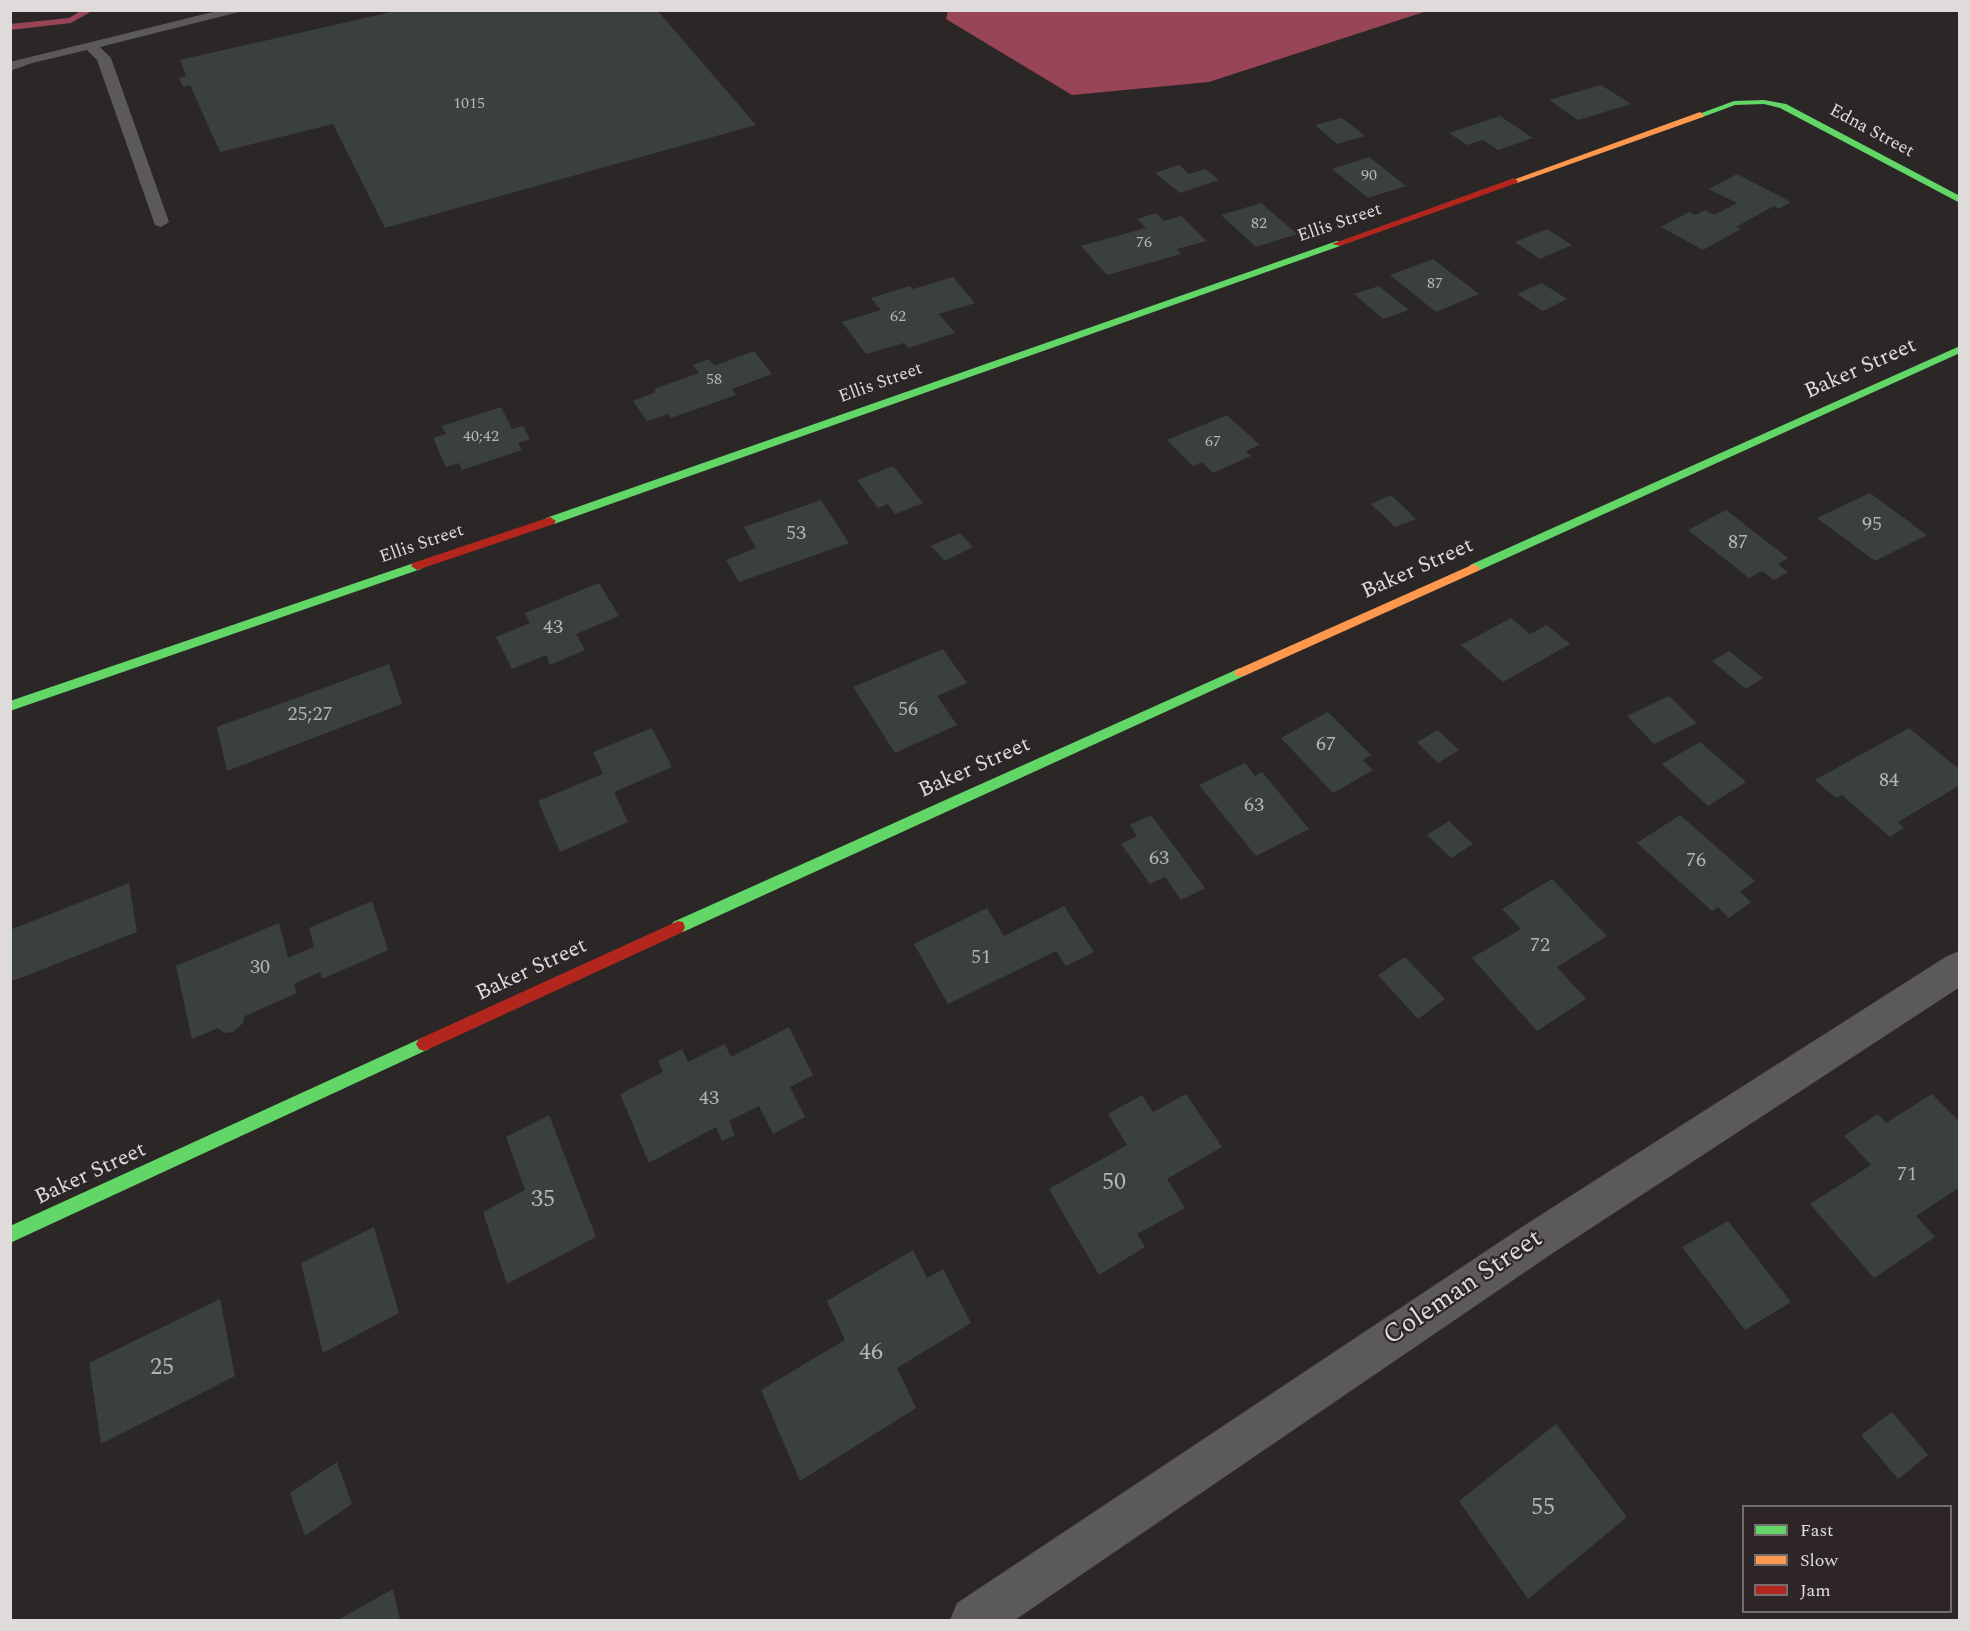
<!DOCTYPE html>
<style>
body{margin:0}
#map{position:relative;width:1970px;height:1631px;overflow:hidden;background:#2b2727;font-family:Spectral,serif}
canvas{display:block}
.frame{position:absolute;inset:0;border:12px solid #e0dbdb;pointer-events:none}
.legend{position:absolute;left:1742px;top:1505px;width:210px;height:108px;box-sizing:border-box;background:#2d2526;border:2px solid #756e6e;margin:0;padding:8px 10px;list-style:none;font-size:18px;color:#e0dbdb}
.legend li{display:flex;align-items:center;gap:12px;height:30px}
.legend b{width:30px;border:2px solid #756e6e}
</style>
<div id="map">
<canvas width="1970" height="1631"></canvas>
<div class="frame"></div>
<ul class="legend">
<li><b style="height:8px;background:#63d668"></b>Fast</li>
<li><b style="height:8px;background:#ff974d"></b>Slow</li>
<li><b style="height:8px;background:#b3261e"></b>Jam</li>
</ul>
</div>
<script>
const g = document.querySelector('canvas').getContext('2d');
g.lineJoin = 'round';
function fillPath(path, color) { g.fillStyle = color; g.fill(path, 'evenodd'); }
const shape = rows => new Path2D(rows.map(r => 'M' + r).join(''));
function stroke(path, color, width, dash) { g.strokeStyle = color; g.lineWidth = width; g.lineCap = dash ? 'butt' : 'round'; g.setLineDash(dash || []); g.stroke(path); }
function write(font, color, halo, rows, align = 'center') {
  g.font = font + ' Spectral,serif'; g.lineWidth = 4.5; g.setLineDash([]); g.textBaseline = 'middle'; g.strokeStyle = halo; g.fillStyle = color; for (const [text, x, y, turn = 0] of rows) {
    g.save(); g.translate(x, y); g.rotate((+turn || 0) * Math.PI / 180); g.textAlign = isNaN(turn) ? turn : align; if (halo) g.strokeText(text, 0, 0); g.fillText(text, 0, 0); g.restore();
  }
}
fillPath(shape([
 [948,11,948,10,1427,11,1209,82,1072,95,946,19]
]), '#984558');
fillPath(shape([
 [82,10,94,10,71,23,10,30,10,24,69,18,82,10]
]), '#984558');
fillPath(shape([
 [400,10,657,10,756,125,385,228,333,124,220,152,190,85,183,87,179,78,186,76,180,60],
 [1601,85,1631,104,1578,120,1549,100],
 [1500,116,1533,138,1498,150,1483,140,1467,145,1449,133],
 [1342,118,1365,136,1337,144,1315,125],
 [1369,157,1406,186,1368,198,1332,169],
 [1179,165,1189,174,1205,169,1219,180,1180,193,1155,173],
 [1737,174,1791,202,1779,209,1774,206,1736,227,1741,229,1703,250,1661,227,1689,212,1695,215,1705,210,1714,215,1737,203,1709,189],
 [1261,203,1297,234,1256,247,1221,215],
 [1156,213,1164,221,1181,216,1207,241,1177,249,1181,254,1107,275,1081,246,1146,228,1137,219],
 [1547,229,1572,245,1540,259,1515,242],
 [1433,259,1479,294,1436,312,1390,275],
 [953,277,975,303,939,314,955,333,908,348,904,343,866,354,842,322,881,310,871,298,910,286,913,289],
 [1542,283,1567,299,1543,311,1517,294],
 [1379,286,1409,310,1383,319,1354,294],
 [754,351,772,374,732,389,736,395,671,418,668,414,647,421,633,401,656,392,654,389,699,373,693,365,709,359,714,366],
 [501,407,512,429,523,426,530,439,518,443,522,450,462,470,459,463,446,467,433,438,446,434,442,426],
 [1227,415,1260,445,1246,451,1251,456,1213,473,1202,462,1193,466,1167,440],
 [893,466,923,503,895,514,888,504,878,508,857,480],
 [1870,493,1927,535,1875,561,1817,518],
 [1391,495,1416,519,1395,527,1371,504],
 [821,500,849,543,739,582,726,560,756,548,744,527],
 [1726,510,1788,558,1778,564,1788,572,1774,580,1762,571,1749,578,1688,530],
 [960,533,973,547,945,561,931,546],
 [599,583,619,616,576,634,585,650,550,665,546,655,512,669,496,637,530,623,525,613],
 [1511,618,1530,634,1547,625,1570,644,1503,682,1461,645],
 [943,649,967,683,937,696,957,725,895,753,853,687],
 [1729,651,1763,678,1746,689,1712,661],
 [389,664,402,704,227,771,217,727],
 [1669,696,1697,723,1654,744,1627,716],
 [1328,712,1371,755,1363,760,1373,770,1333,793,1281,738],
 [652,728,672,767,614,792,628,822,560,852,538,801,603,774,593,752],
 [1909,728,1960,770,1960,785,1898,822,1904,828,1890,837,1842,795,1836,798,1815,780],
 [1438,730,1459,750,1438,763,1417,742],
 [1700,742,1746,782,1708,806,1662,764],
 [1245,763,1255,776,1262,772,1309,829,1256,856,1199,785],
 [1151,815,1205,888,1181,900,1165,877,1150,884,1121,844,1137,836,1130,825],
 [1680,815,1755,881,1740,892,1751,902,1729,918,1718,907,1712,911,1637,843],
 [1449,821,1473,844,1451,858,1427,835],
 [1552,879,1607,936,1557,967,1586,999,1537,1031,1472,958,1521,929,1502,909],
 [129,883,137,932,10,982,10,930],
 [372,901,388,950,322,979,320,972,294,984,297,993,245,1016,242,1024,233,1032,224,1033,218,1028,192,1039,176,966,279,923,288,958,314,947,309,928],
 [1064,906,1094,952,1066,966,1056,951,948,1004,914,944,987,908,1004,936],
 [1405,957,1445,999,1418,1019,1378,975],
 [789,1027,813,1075,790,1087,805,1117,773,1134,759,1106,729,1121,735,1135,722,1141,716,1127,649,1163,620,1094,663,1072,658,1061,682,1049,688,1062,725,1044,731,1057],
 [1186,1094,1222,1147,1167,1179,1185,1208,1137,1234,1145,1247,1099,1275,1049,1189,1127,1145,1108,1114,1142,1095,1153,1112],
 [1932,1094,1960,1122,1960,1187,1916,1216,1935,1237,1874,1278,1810,1204,1871,1165,1844,1136,1878,1114,1886,1123],
 [549,1115,596,1237,507,1284,483,1212,525,1190,506,1137],
 [1728,1221,1791,1302,1745,1330,1682,1247],
 [374,1227,399,1313,323,1353,301,1263],
 [913,1250,927,1278,943,1269,971,1323,897,1368,916,1408,800,1481,761,1390,845,1340,827,1301],
 [220,1299,235,1376,101,1444,89,1363],
 [1892,1412,1928,1455,1898,1479,1861,1435],
 [1556,1424,1627,1517,1528,1599,1459,1501],
 [337,1462,352,1504,305,1536,290,1493],
 [393,1589,400,1620,338,1620]
]), '#3a413d');
fillPath(shape([
 [221,10,247,10,100,47,111,58,169,222,161,227,155,225,97,60,87,50,32,63,10,71,10,62,221,10]
]), '#5b5959');
fillPath(shape([
 [1960,951,1960,987,1556,1251,1015,1620,950,1620,957,1603,1528,1223,1947,956,1960,951]
]), '#5b5959');
fillPath(shape([
 [1764,100,1786,104,1960,196,1960,203,1780,108,1764,104,1735,105,1700,118,1696,115,1734,101,1764,100],
 [1337,241,1340,242,1340,246,554,524,546,524,544,521,546,518,1337,241],
 [1960,346,1960,353,1478,571,1470,571,1468,568,1470,565,1960,346],
 [417,562,423,566,421,569,10,711,10,701,417,562],
 [1240,668,1246,673,1244,676,683,932,678,933,673,932,671,927,673,922,1240,668],
 [424,1037,429,1039,432,1044,429,1049,10,1243,10,1226,424,1037]
]), '#63d668');
fillPath(shape([
 [1700,112,1704,115,1703,117,1517,183,1510,181,1700,112],
 [1474,564,1480,568,1478,571,1244,676,1236,676,1234,673,1236,670,1474,564]
]), '#ff974d');
fillPath(shape([
 [1514,178,1518,181,1517,183,1340,246,1332,244,1514,178],
 [550,517,556,521,554,524,417,570,411,566,413,563,550,517],
 [678,921,683,922,685,927,683,932,429,1049,424,1051,419,1049,416,1044,419,1039,678,921]
]), '#b3261e');
stroke(shape([
 [10,12,13,10]
]), '#5f5d5d', 3, [2, 4]);
write('16px', '#b6b4b4', null, [
 ["1015",469,105],
 ["90",1369,177],
 ["82",1259,225],
 ["76",1144,244],
 ["87",1435,285],
 ["62",898,318],
 ["58",714,381],
 ["40;42",481,438],
 ["67",1213,443]
]);
write('18px', '#e0dbdb', '#2d2526', [
 ["Edna Street",1871,132,28],
 ["Ellis Street",1340,224,-19],
 ["Ellis Street",881,384,-20],
 ["Ellis Street",422,545,-19]
]);
write('20px', '#b6b4b4', null, [
 ["95",1872,526],
 ["53",796,535],
 ["87",1738,544],
 ["43",553,629],
 ["56",908,711],
 ["25;27",310,716],
 ["67",1326,746],
 ["84",1889,782],
 ["63",1254,807],
 ["63",1159,860],
 ["76",1696,862],
 ["72",1540,947],
 ["51",981,959],
 ["30",260,969],
 ["43",709,1100],
 ["71",1907,1176]
]);
write('22px', '#e0dbdb', '#2d2526', [
 ["Baker Street",1861,370,-24],
 ["Baker Street",1418,570,-24],
 ["Baker Street",975,769,-24],
 ["Baker Street",532,971,-25],
 ["Baker Street",91,1175,-25]
]);
write('24px', '#b6b4b4', null, [
 ["50",1114,1184],
 ["35",543,1201],
 ["46",871,1354],
 ["25",162,1369],
 ["55",1543,1509]
]);
write('27px', '#e0dbdb', '#2d2526', [
 ["Coleman Street",1464,1289,-34]
]);
</script>
